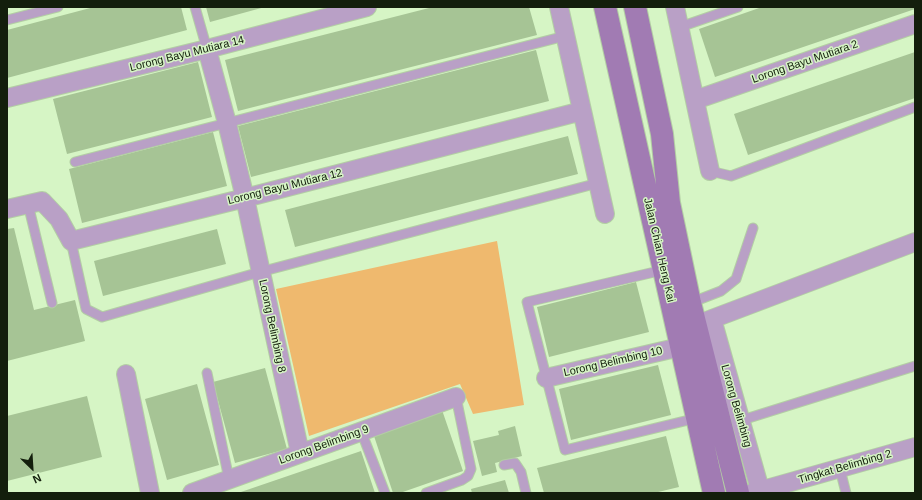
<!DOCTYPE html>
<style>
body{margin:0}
#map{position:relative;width:922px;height:500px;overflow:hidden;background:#d6f5c5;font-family:Arial,sans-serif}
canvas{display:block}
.frame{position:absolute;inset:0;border:8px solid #131e0c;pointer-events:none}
.north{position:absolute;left:12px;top:448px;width:40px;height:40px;-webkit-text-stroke:3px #d6f5c5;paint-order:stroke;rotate:155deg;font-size:11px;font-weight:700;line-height:16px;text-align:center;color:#131e0c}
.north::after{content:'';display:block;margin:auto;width:14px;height:18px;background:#131e0c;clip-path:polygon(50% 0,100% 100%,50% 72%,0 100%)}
</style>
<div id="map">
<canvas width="922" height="500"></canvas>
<div class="frame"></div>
<div class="north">N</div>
</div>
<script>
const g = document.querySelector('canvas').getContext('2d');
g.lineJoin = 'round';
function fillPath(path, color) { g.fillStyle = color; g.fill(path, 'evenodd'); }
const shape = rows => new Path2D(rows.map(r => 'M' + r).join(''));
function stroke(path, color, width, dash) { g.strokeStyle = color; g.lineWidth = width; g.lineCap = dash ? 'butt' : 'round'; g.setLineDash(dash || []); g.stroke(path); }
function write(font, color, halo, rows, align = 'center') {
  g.font = font + ' Arial,sans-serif'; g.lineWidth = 3; g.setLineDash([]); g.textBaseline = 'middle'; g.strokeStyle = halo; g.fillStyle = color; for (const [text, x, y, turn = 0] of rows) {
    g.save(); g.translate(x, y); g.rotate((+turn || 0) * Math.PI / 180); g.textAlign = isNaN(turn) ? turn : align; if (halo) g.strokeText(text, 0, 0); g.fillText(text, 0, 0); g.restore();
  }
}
fillPath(shape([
 [497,241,524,405,473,414,460,384,309,436,276,289]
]), '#efb96e');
fillPath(shape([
 [94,7,181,7,187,30,7,78,7,30],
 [206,7,265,7,210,22],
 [433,7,529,7,537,35,238,111,225,60],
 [762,7,915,7,915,9,715,77,699,29],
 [536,50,549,101,251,177,238,126],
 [915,52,915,98,748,155,734,114],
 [198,62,212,117,67,154,53,99],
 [213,132,227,186,82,223,69,169],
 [568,136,578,174,295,247,285,210],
 [14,228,34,310,75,300,85,341,7,361,7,229],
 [217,229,226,264,103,296,94,261],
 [636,282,649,332,549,357,537,307],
 [658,365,671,415,571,440,559,389],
 [265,368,287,449,235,463,213,382],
 [197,384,219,465,167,480,145,399],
 [87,396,102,457,7,481,7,416],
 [442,410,463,471,400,493,393,493,373,433],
 [515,426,522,456,495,463,497,472,482,476,473,441,499,435,498,431],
 [666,436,679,487,654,493,544,493,537,468],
 [361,451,375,493,238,493],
 [505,480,509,493,472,493,471,489]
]), '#a6c495');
const service = shape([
 [195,7,207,49],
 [7,20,58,7],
 [680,27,738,7],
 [75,162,565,36],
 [710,171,731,176,915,107],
 [28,204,52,303],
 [71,241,86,309,102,317,260,272,598,183],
 [663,270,527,302,565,450,697,418],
 [690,303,721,291,736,279,753,228],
 [207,373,229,479],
 [739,421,915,366],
 [361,431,385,493],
 [504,465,515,463,521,472,526,493],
 [840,469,846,493],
 [426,493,462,480,468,476,471,469,456,397]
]);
const minor = shape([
 [559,7,605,214],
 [675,7,710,171],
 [207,49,227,123,245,198,300,453],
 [7,98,207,49,367,7],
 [695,100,915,24],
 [7,209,42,201,59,219,71,241,245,198,582,111],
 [712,319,761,493],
 [696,325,915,242],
 [126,374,150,493],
 [546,378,680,347],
 [192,493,456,397],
 [752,493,915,447]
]);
const secondary = shape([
 [605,7,714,493],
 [635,7,662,134,669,203,690,303,738,493]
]);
stroke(service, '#b3cea4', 11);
stroke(minor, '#b3cea4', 20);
stroke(secondary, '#b3cea4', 24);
stroke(service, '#b9a0c6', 9);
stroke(minor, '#b9a0c6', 18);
stroke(secondary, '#a17bb3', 22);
write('11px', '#131e0c', '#d6f5c5', [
 ["Lorong Bayu Mutiara 14",187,54,-14],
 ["Lorong Bayu Mutiara 2",805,62,-19],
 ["Lorong Bayu Mutiara 12",285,187,-14],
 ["Jalan Chian Heng Kai",659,250,77],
 ["Lorong Belimbing 8",272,326,78],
 ["Lorong Belimbing 10",613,362,-13],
 ["Lorong Belimbing",736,406,74],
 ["Lorong Belimbing 9",324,445,-20],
 ["Tingkat Belimbing 2",845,467,-16]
]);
</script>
